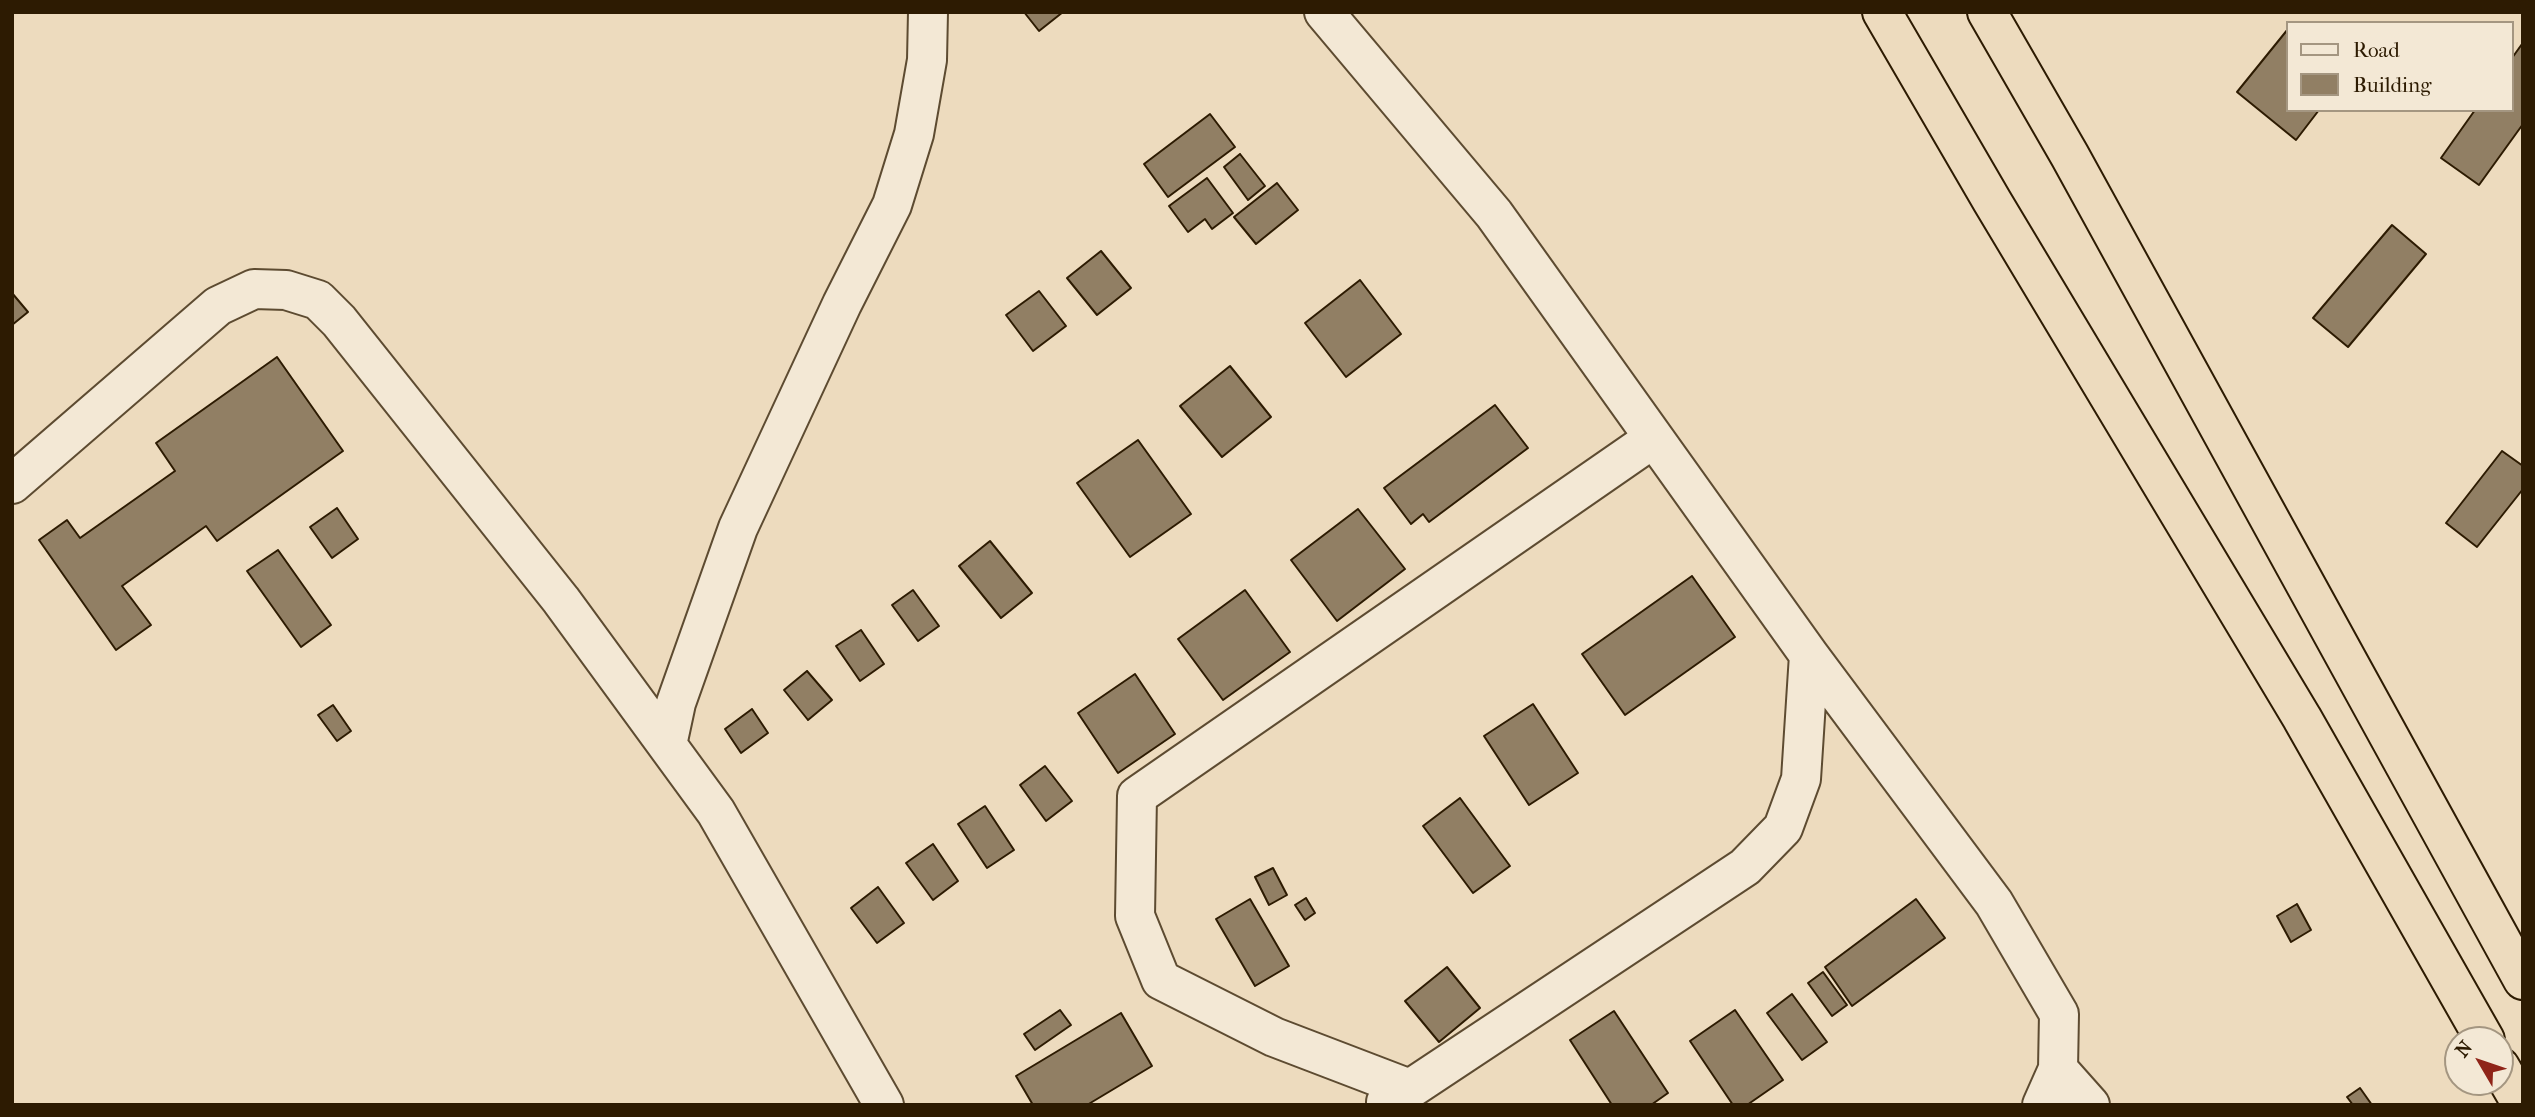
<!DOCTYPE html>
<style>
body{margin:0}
#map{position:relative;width:2535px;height:1117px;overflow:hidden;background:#eddbbe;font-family:"IM FELL French Canon",serif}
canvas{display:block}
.frame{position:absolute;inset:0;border:14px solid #2d1b02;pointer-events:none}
.legend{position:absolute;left:2286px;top:21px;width:228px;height:91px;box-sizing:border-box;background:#f3e8d5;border:2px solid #a49681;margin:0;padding:9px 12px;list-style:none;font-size:21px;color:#2d1b02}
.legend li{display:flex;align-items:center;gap:14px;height:35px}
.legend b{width:35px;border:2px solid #a49681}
.north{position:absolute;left:2444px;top:1026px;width:70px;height:70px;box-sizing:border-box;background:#f3e8d5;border:2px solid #a49681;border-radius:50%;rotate:309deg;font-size:19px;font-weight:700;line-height:28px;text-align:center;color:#2d1b02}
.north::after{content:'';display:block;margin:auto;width:24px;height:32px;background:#8f2418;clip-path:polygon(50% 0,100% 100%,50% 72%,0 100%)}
</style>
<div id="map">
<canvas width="2535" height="1117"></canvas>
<div class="frame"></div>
<ul class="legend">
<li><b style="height:9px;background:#f3e8d5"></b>Road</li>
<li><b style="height:19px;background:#917f64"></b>Building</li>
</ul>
<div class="north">N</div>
</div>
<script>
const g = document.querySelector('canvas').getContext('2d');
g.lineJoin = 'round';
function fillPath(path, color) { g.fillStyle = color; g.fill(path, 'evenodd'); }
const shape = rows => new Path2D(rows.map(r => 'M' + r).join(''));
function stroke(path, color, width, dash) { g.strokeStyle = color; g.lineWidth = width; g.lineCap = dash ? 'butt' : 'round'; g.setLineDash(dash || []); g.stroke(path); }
const building = shape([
 [1024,12,1063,12,1039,31,1024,12],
 [2288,29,2288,110,2319,110,2296,140,2237,92,2288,29],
 [2522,44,2523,124,2479,185,2441,158,2475,110,2512,110,2512,58,2522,44],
 [1210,114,1235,147,1168,197,1144,164,1210,114],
 [1240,154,1265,186,1248,200,1224,167,1240,154],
 [1207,178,1233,213,1212,229,1205,219,1188,232,1169,206,1207,178],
 [1277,183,1298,210,1256,244,1234,217,1277,183],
 [2392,225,2426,254,2348,347,2313,318,2392,225],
 [1101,251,1131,288,1097,315,1067,278,1101,251],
 [1360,280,1401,334,1346,377,1305,323,1360,280],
 [1039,291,1066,326,1033,351,1006,315,1039,291],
 [12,293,28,312,12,325,12,293],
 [277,357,343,451,217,541,206,526,122,586,151,625,116,650,39,540,67,520,80,538,175,471,156,443,277,357],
 [1230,366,1271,417,1222,457,1180,406,1230,366],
 [1495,405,1528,448,1429,522,1423,514,1411,524,1384,488,1495,405],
 [1138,440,1191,514,1130,557,1077,483,1138,440],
 [2502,451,2523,466,2523,489,2477,547,2446,523,2502,451],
 [337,508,358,539,332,558,310,527,337,508],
 [1358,509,1405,569,1337,621,1291,560,1358,509],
 [990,541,1032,593,1001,618,959,566,990,541],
 [278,550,331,625,301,647,247,571,278,550],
 [1692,576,1735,637,1625,715,1582,654,1692,576],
 [913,590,939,626,918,641,892,605,913,590],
 [1245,590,1290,652,1223,700,1178,639,1245,590],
 [861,630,884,664,860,681,836,646,861,630],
 [807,671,832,700,808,720,784,690,807,671],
 [1135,674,1175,734,1118,773,1078,713,1135,674],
 [1533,704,1578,773,1529,805,1484,736,1533,704],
 [333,705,351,731,337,741,318,715,333,705],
 [752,709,768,733,741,753,725,729,752,709],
 [1045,766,1072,801,1046,821,1020,785,1045,766],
 [1460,798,1510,866,1473,893,1423,826,1460,798],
 [985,806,1014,850,987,868,958,824,985,806],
 [933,844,958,881,933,900,906,863,933,844],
 [1273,868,1287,895,1269,905,1255,877,1273,868],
 [878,887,904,923,877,943,851,908,878,887],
 [1306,898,1315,913,1305,920,1295,905,1306,898],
 [1250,899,1289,966,1255,986,1216,919,1250,899],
 [1916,899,1945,938,1852,1006,1825,967,1916,899],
 [2297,904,2311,930,2291,942,2277,916,2297,904],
 [1447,967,1480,1008,1439,1042,1405,1001,1447,967],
 [1823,972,1847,1005,1832,1016,1808,983,1823,972],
 [1792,994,1827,1042,1802,1060,1767,1013,1792,994],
 [1060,1010,1071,1025,1035,1050,1024,1034,1060,1010],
 [1735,1010,1783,1080,1747,1105,1733,1105,1690,1041,1735,1010],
 [1614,1011,1668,1093,1651,1105,1612,1105,1570,1040,1614,1011],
 [1121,1013,1152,1066,1087,1105,1033,1105,1016,1076,1121,1013],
 [2360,1088,2372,1105,2353,1105,2347,1097,2360,1088]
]);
fillPath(building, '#917f64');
stroke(building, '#2d1b02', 2);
const minor = shape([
 [1324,12,1494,214,1809,655,1994,903,2059,1014,2058,1069,2042,1105],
 [12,484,218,306,254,289,286,290,318,300,339,321,561,600,716,812,884,1105],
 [667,745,676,703,738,528,842,304,892,205,914,134,927,60,928,12],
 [2058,1069,2090,1105],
 [1410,1089,1274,1037,1161,980,1135,916,1137,796,1654,438],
 [1386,1102,1410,1089,1745,867,1783,828,1801,779,1809,655]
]);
const highway = shape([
 [1882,12,1992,201,2302,718,2485,1040],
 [1987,12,2070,156,2523,980],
 [2500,1067,2522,1105]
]);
stroke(minor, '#5d4b31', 42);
stroke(highway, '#2d1b02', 42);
stroke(minor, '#f3e8d5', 38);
stroke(highway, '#eddbbe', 38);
</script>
